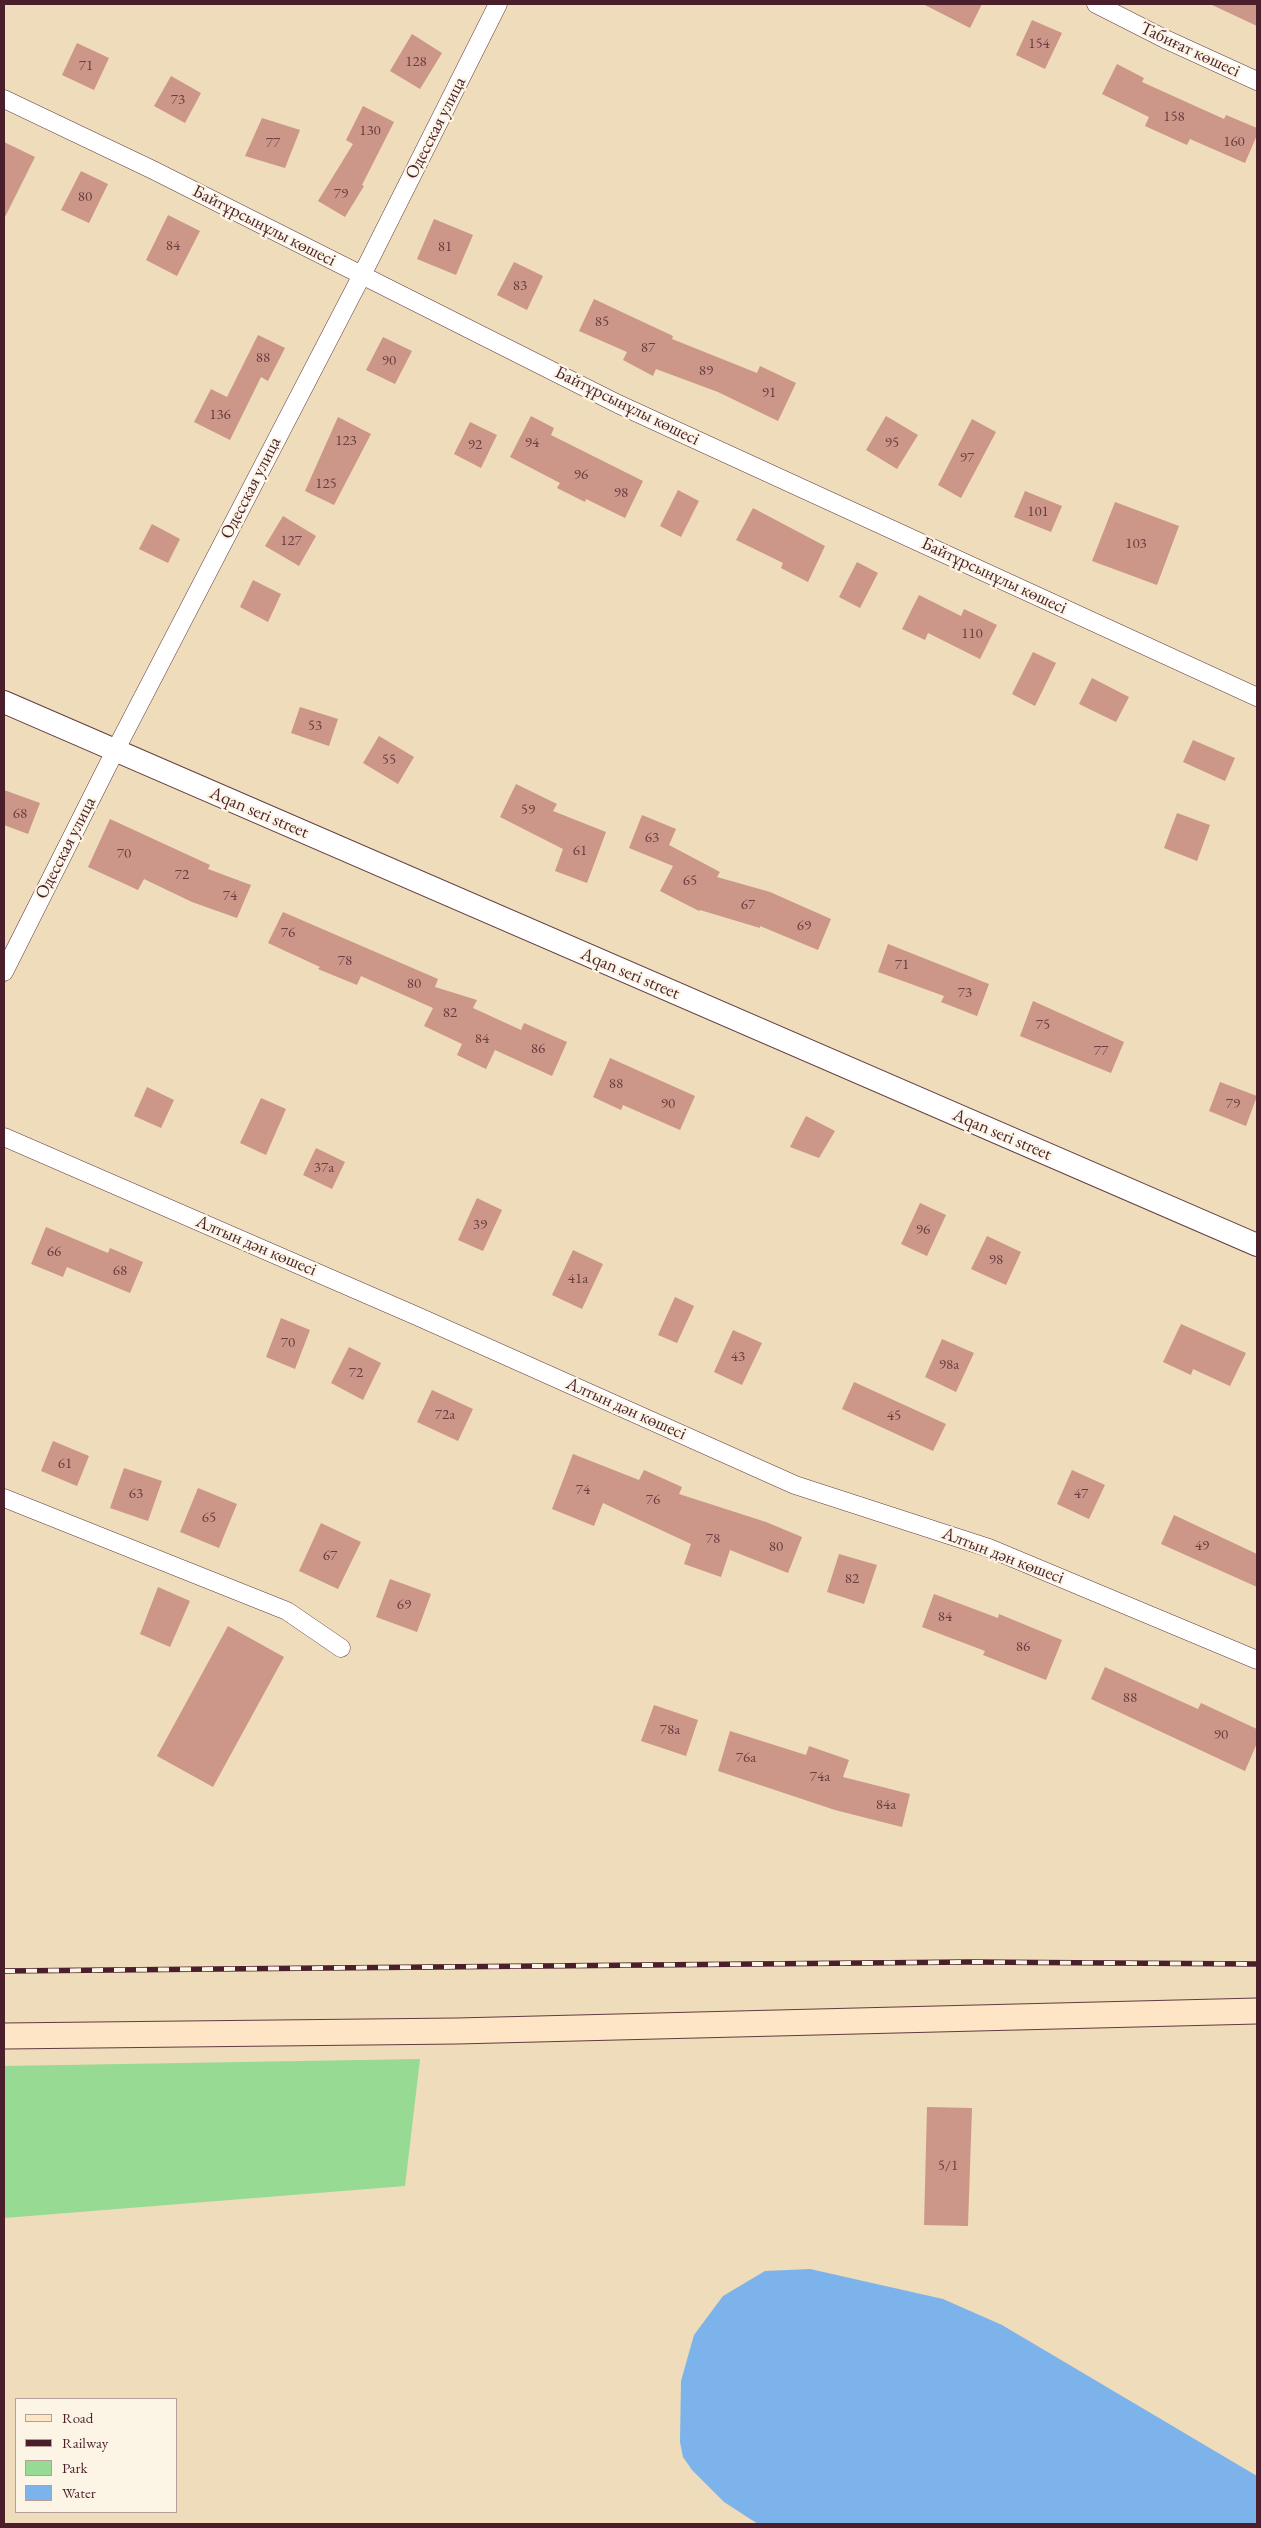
<!DOCTYPE html>
<meta charset="utf-8">
<style>
body{margin:0}
#map{position:relative;width:1261px;height:2528px;overflow:hidden;background:#eedcba;font-family:"EB Garamond",serif}
canvas{display:block}
.frame{position:absolute;inset:0;border:5px solid #4a1f2b;pointer-events:none}
.legend{position:absolute;left:15px;top:2398px;width:162px;height:115px;box-sizing:border-box;background:#fcf5e5;border:1px solid #b59f9b;margin:0;padding:6px 9px;list-style:none;font-size:15px;color:#4a1f2b}
.legend li{display:flex;align-items:center;gap:10px;height:25px}
.legend b{width:25px;border:1px solid #b59f9b}
</style>
<div id="map">
<canvas width="1261" height="2528"></canvas>
<div class="frame"></div>
<ul class="legend">
<li><b style="height:6px;background:#fee5c5"></b>Road</li>
<li><b style="height:6px;background:#4a1f2b"></b>Railway</li>
<li><b style="height:14px;background:#96da93"></b>Park</li>
<li><b style="height:14px;background:#7cb3eb"></b>Water</li>
</ul>
</div>
<script>
const g = document.querySelector('canvas').getContext('2d');
g.lineJoin = 'round';
function fillPath(path, color) { g.fillStyle = color; g.fill(path, 'evenodd'); }
const shape = rows => new Path2D(rows.map(r => 'M' + r).join(''));
function stroke(path, color, width, dash) { g.strokeStyle = color; g.lineWidth = width; g.lineCap = dash ? 'butt' : 'round'; g.setLineDash(dash || []); g.stroke(path); }
function write(font, color, halo, rows, align = 'center') {
  g.font = font + ' "EB Garamond",serif'; g.lineWidth = 4.5; g.setLineDash([]); g.textBaseline = 'middle'; g.strokeStyle = halo; g.fillStyle = color; for (const [text, x, y, turn = 0] of rows) {
    g.save(); g.translate(x, y); g.rotate((+turn || 0) * Math.PI / 180); g.textAlign = isNaN(turn) ? turn : align; if (halo) g.strokeText(text, 0, 0); g.fillText(text, 0, 0); g.restore();
  }
}
fillPath(shape([
 [420,2059,405,2186,4,2218,4,2066]
]), '#96da93');
fillPath(shape([
 [810,2269,943,2299,1002,2325,1257,2476,1257,2524,758,2524,724,2502,692,2470,683,2457,680,2442,681,2381,694,2335,723,2296,765,2271]
]), '#7cb3eb');
fillPath(shape([
 [923,4,982,4,970,28],
 [1210,4,1257,4,1257,26],
 [1032,20,1062,33,1045,69,1016,55],
 [412,34,442,53,420,89,390,71],
 [77,43,109,58,94,90,62,75],
 [1117,64,1144,78,1142,82,1224,119,1226,115,1257,128,1257,135,1245,163,1190,139,1187,145,1145,126,1149,117,1102,94],
 [171,76,201,93,185,123,154,106],
 [363,106,394,122,362,185,364,186,345,217,318,201,353,144,346,140],
 [262,118,300,130,285,168,245,156],
 [4,142,35,157,4,219],
 [81,171,108,184,89,223,61,210],
 [168,215,200,231,177,276,146,260],
 [434,219,473,235,456,275,417,259],
 [514,262,543,276,527,310,497,295],
 [594,299,673,336,672,339,757,373,760,366,796,383,778,421,718,392,656,369,653,376,623,360,627,352,579,331],
 [258,335,285,348,268,381,261,377,230,440,194,422,211,389,227,397],
 [383,337,412,351,395,384,366,370],
 [531,416,554,428,551,435,643,481,625,518,586,499,585,502,557,488,560,483,510,457],
 [886,416,918,435,897,469,866,450],
 [338,417,371,434,334,505,305,491],
 [972,419,996,432,961,498,938,485],
 [470,422,497,435,481,468,454,454],
 [678,490,699,501,681,537,660,526],
 [1025,491,1062,506,1051,532,1014,517],
 [1115,502,1179,526,1157,585,1092,561],
 [753,508,825,546,808,582,781,568,783,563,736,540],
 [283,516,316,536,299,566,265,546],
 [152,524,180,539,168,563,139,549],
 [857,562,878,573,860,608,839,597],
 [253,580,281,594,268,622,240,607],
 [919,595,961,616,964,609,997,625,980,659,928,633,925,640,902,629],
 [1033,652,1056,663,1035,706,1012,694],
 [1092,678,1129,697,1116,722,1079,704],
 [300,707,338,719,329,746,291,733],
 [379,736,414,757,398,784,363,763],
 [1193,740,1235,758,1225,781,1183,762],
 [516,784,557,804,553,811,606,832,587,883,555,871,563,849,500,817],
 [4,790,40,803,28,834,4,825],
 [1177,813,1210,825,1197,861,1164,848],
 [642,815,676,829,669,845,720,872,717,877,770,892,831,919,818,950,760,926,760,928,700,910,699,911,660,891,673,866,629,848],
 [110,819,210,865,208,869,251,885,237,918,192,902,144,879,138,890,88,867],
 [283,912,438,979,435,987,477,1000,473,1008,521,1030,524,1023,567,1042,552,1076,495,1050,486,1069,457,1055,462,1044,424,1026,433,1008,361,976,357,985,318,969,320,967,268,943],
 [888,944,989,984,977,1016,941,1002,944,996,878,972],
 [1033,1001,1124,1042,1111,1073,1020,1036],
 [610,1058,695,1096,680,1130,623,1105,621,1110,593,1097],
 [1220,1082,1257,1096,1246,1126,1209,1111],
 [147,1087,174,1100,161,1128,134,1116],
 [261,1098,286,1109,266,1155,240,1143],
 [806,1116,835,1131,819,1158,790,1147],
 [316,1148,345,1162,332,1189,303,1175],
 [477,1198,502,1210,483,1251,458,1240],
 [920,1203,946,1215,927,1256,901,1244],
 [46,1227,108,1253,110,1248,143,1262,130,1293,67,1267,63,1277,31,1264],
 [987,1236,1021,1252,1006,1285,971,1269],
 [573,1250,603,1264,582,1309,552,1295],
 [675,1297,694,1306,677,1343,658,1335],
 [281,1318,310,1330,295,1369,266,1357],
 [1181,1324,1246,1353,1230,1386,1193,1369,1191,1375,1163,1362],
 [733,1330,762,1343,742,1385,714,1372],
 [942,1339,974,1353,956,1392,925,1377],
 [349,1347,381,1363,363,1400,331,1383],
 [854,1382,946,1424,933,1451,842,1409],
 [432,1390,473,1409,458,1441,417,1422],
 [53,1441,89,1456,77,1486,41,1471],
 [573,1454,639,1480,644,1470,682,1487,679,1494,766,1522,802,1537,788,1573,730,1550,721,1577,684,1564,691,1544,603,1503,594,1526,552,1509],
 [124,1468,162,1481,148,1521,110,1508],
 [1072,1470,1105,1485,1089,1519,1057,1504],
 [198,1488,237,1504,219,1548,180,1532],
 [1174,1515,1257,1554,1257,1587,1161,1544],
 [321,1523,361,1542,338,1589,299,1571],
 [839,1554,877,1565,864,1604,827,1592],
 [390,1579,431,1594,417,1632,376,1617],
 [158,1587,190,1601,170,1647,140,1634],
 [934,1594,998,1618,999,1614,1062,1640,1046,1680,983,1655,985,1651,922,1627],
 [228,1626,284,1657,213,1787,157,1756],
 [1105,1667,1198,1709,1201,1703,1257,1729,1257,1743,1245,1771,1091,1699],
 [654,1705,698,1720,686,1756,641,1741],
 [730,1731,806,1755,809,1746,849,1760,843,1777,910,1794,902,1827,835,1810,718,1771],
 [927,2107,972,2108,968,2226,924,2225]
]), '#cc9688');
const minor = shape([
 [1096,4,1165,39,1257,81],
 [4,99,153,170,618,404,1257,697],
 [4,972,115,751,362,275,498,4],
 [4,1137,419,1317,795,1485,989,1548,1257,1660],
 [4,1498,287,1611,341,1648]
]);
const tertiary = shape([
 [4,702,1257,1245]
]);
const secondary = shape([
 [4,2036,457,2031,1257,2011]
]);
stroke(minor, '#633b40', 19);
stroke(tertiary, '#633b40', 24);
stroke(secondary, '#633b40', 27);
stroke(minor, '#fff', 18);
stroke(tertiary, '#fff', 22);
stroke(secondary, '#fee5c5', 25);
const rail = shape([
 [4,1971,969,1962,1257,1964]
]);
stroke(rail, '#4a1f2b', 5.5);
stroke(rail, '#fcf5e5', 4, [11]);
write('15px', '#6a3d42', null, [
 ["154",1039,44],
 ["128",416,62],
 ["71",86,66],
 ["73",178,100],
 ["158",1174,117],
 ["130",370,131],
 ["160",1234,142],
 ["77",273,143],
 ["79",341,194],
 ["80",85,197],
 ["84",173,246],
 ["81",445,247],
 ["83",520,286],
 ["85",602,322],
 ["87",648,348],
 ["88",263,358],
 ["90",389,361],
 ["89",706,371],
 ["91",769,393],
 ["136",220,415],
 ["123",346,441],
 ["94",532,443],
 ["95",892,443],
 ["92",475,445],
 ["97",967,458],
 ["96",581,475],
 ["125",326,484],
 ["98",621,493],
 ["101",1038,512],
 ["127",291,541],
 ["103",1136,544],
 ["110",972,634],
 ["53",315,726],
 ["55",389,760],
 ["59",528,810],
 ["68",20,814],
 ["63",652,838],
 ["61",580,851],
 ["70",124,854],
 ["72",182,875],
 ["65",690,881],
 ["74",230,896],
 ["67",748,905],
 ["69",804,926],
 ["76",288,933],
 ["78",345,961],
 ["71",902,965],
 ["80",414,984],
 ["73",965,993],
 ["82",450,1013],
 ["75",1043,1025],
 ["84",482,1039],
 ["86",538,1049],
 ["77",1101,1051],
 ["88",616,1084],
 ["90",668,1104],
 ["79",1233,1104],
 ["37а",324,1168],
 ["39",480,1225],
 ["96",923,1230],
 ["66",54,1252],
 ["98",996,1260],
 ["68",120,1271],
 ["41а",578,1279],
 ["70",288,1343],
 ["43",738,1357],
 ["98а",949,1365],
 ["72",356,1373],
 ["72а",445,1415],
 ["45",894,1416],
 ["61",65,1464],
 ["74",583,1490],
 ["63",136,1494],
 ["47",1081,1494],
 ["76",653,1500],
 ["65",209,1518],
 ["78",713,1539],
 ["49",1202,1546],
 ["80",776,1547],
 ["67",330,1556],
 ["82",852,1579],
 ["69",404,1605],
 ["84",945,1617],
 ["86",1023,1647],
 ["88",1130,1698],
 ["78а",670,1730],
 ["90",1221,1735],
 ["76а",746,1758],
 ["74а",820,1777],
 ["84а",886,1805],
 ["5/1",948,2166]
]);
write('18px', '#4a1f2b', '#fcf5e5', [
 ["Табиғат көшесі",1190,50,25],
 ["Одесская улица",436,128,-63],
 ["Байтұрсынұлы көшесі",264,226,27],
 ["Байтұрсынұлы көшесі",627,406,26],
 ["Одесская улица",251,488,-63],
 ["Байтұрсынұлы көшесі",994,576,25],
 ["Aqan seri street",259,813,23],
 ["Одесская улица",66,848,-63],
 ["Aqan seri street",630,974,23],
 ["Aqan seri street",1002,1135,23],
 ["Алтын дән көшесі",256,1246,23],
 ["Алтын дән көшесі",626,1409,24],
 ["Алтын дән көшесі",1003,1556,21]
]);
</script>
